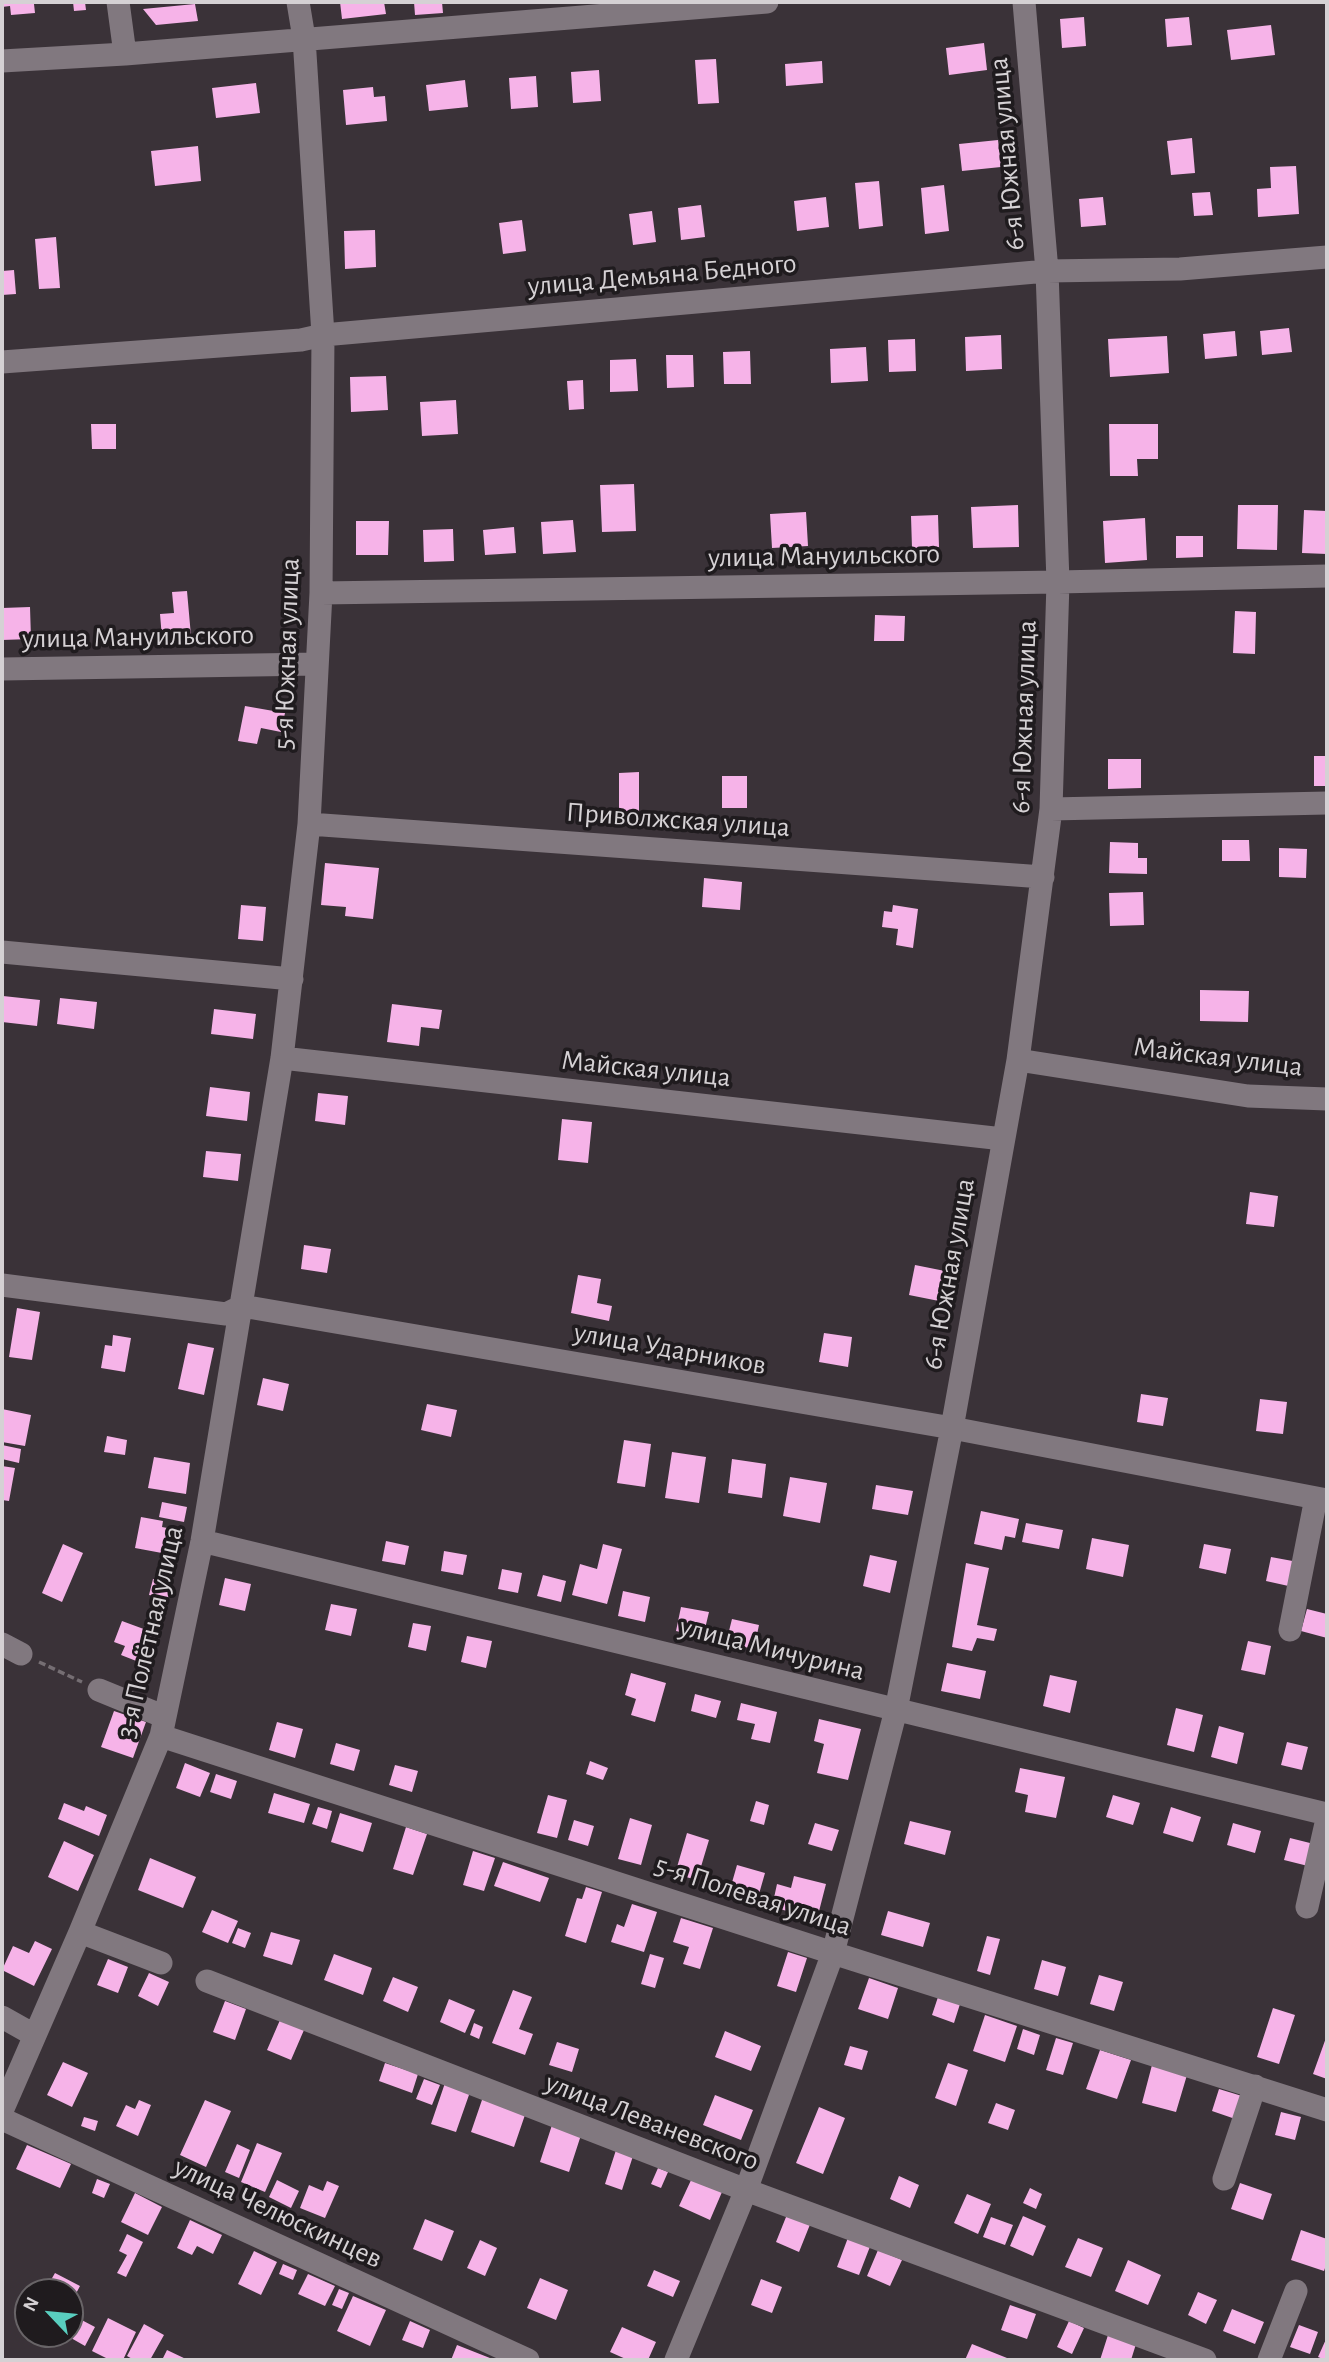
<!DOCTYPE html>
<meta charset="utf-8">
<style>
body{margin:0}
#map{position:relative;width:1329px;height:2362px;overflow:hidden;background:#3a3238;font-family:"Alegreya Sans",sans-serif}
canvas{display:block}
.frame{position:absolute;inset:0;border:4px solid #d5d1d4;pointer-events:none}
.north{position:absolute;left:14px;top:2278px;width:70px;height:70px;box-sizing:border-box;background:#1f1b1e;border:2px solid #686467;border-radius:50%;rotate:296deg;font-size:19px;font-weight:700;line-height:28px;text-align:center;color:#d5d1d4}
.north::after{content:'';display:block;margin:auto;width:24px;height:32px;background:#59cebf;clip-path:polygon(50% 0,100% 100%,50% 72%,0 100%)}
</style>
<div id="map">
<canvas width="1329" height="2362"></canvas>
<div class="frame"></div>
<div class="north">N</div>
</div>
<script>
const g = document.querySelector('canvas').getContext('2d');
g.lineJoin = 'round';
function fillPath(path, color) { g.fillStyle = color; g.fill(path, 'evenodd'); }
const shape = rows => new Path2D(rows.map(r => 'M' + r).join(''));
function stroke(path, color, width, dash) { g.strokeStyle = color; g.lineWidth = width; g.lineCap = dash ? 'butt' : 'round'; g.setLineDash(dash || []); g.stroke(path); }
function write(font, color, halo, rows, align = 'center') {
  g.font = font + ' "Alegreya Sans",sans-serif'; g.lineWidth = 7; g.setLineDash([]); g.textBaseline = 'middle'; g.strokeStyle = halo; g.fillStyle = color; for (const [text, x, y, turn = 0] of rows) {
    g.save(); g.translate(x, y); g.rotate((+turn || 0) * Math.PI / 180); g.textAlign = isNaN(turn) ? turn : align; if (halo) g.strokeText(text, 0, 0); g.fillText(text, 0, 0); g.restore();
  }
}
fillPath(shape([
 [2,2,46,2,46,4,34,4,35,13,11,15,10,6,2,7],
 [73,2,85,2,86,10,74,11],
 [340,2,384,2,386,14,342,19],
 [414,2,442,2,443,13,415,15],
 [195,4,198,21,156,25,143,9],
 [1084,17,1086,46,1062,48,1060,19],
 [1189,17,1192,45,1167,47,1165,19],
 [1271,25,1275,55,1231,60,1227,30],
 [984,43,987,70,949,75,946,48],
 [716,59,719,103,698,104,695,60],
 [822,61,823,83,786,86,785,64],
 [599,70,601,101,573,103,571,72],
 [536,76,538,107,511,109,509,78],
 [465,80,468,107,429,111,426,85],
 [256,83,260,113,216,118,212,88],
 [373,87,374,97,385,96,387,121,346,125,343,90],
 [1192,138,1195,173,1171,175,1167,141],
 [998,140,1001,167,962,171,959,144],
 [198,146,201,181,155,186,151,151],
 [1296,166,1299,214,1258,217,1257,189,1271,188,1270,167],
 [879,181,883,226,859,229,855,183],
 [944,185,949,231,925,234,921,188],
 [1210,192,1213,215,1194,216,1192,193],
 [826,197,829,227,797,231,794,201],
 [1103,197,1106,225,1081,227,1079,199],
 [701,205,705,237,681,240,678,208],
 [652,211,656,242,633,245,629,214],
 [522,220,526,251,503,254,499,223],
 [375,230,376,267,345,269,344,231],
 [56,237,60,288,39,289,35,239],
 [14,270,16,294,2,295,2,271],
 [1289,328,1292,352,1262,355,1260,331],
 [1235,331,1237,356,1205,359,1203,334],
 [1001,335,1002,369,966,371,965,337],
 [1167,336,1169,373,1110,377,1108,339],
 [915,339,916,371,889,372,888,340],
 [866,347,868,381,831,383,830,349],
 [750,351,751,384,724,384,723,352],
 [666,355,693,355,694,387,667,388],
 [636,359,638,391,610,392,610,360],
 [386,376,388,410,351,412,350,377],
 [583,380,584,409,569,410,567,381],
 [456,400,458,434,422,436,420,402],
 [91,424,116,424,116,449,92,449],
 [1109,424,1158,424,1158,459,1137,459,1138,476,1110,476],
 [634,484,636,531,602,532,600,485],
 [1018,505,1019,547,973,548,971,507],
 [1238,505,1278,505,1277,550,1237,549],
 [1304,510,1327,511,1327,554,1302,553],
 [806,512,808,546,772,548,770,514],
 [938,515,939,547,912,548,911,516],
 [1145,518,1147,560,1105,563,1103,521],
 [573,520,576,552,543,554,541,522],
 [356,521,389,521,388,555,356,555],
 [514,527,516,553,485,555,483,530],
 [453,529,454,561,424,562,423,530],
 [1176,536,1203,536,1203,557,1176,558],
 [187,591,191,636,162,638,160,614,174,613,172,592],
 [30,607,31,639,2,640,2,608],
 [1235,611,1256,612,1255,654,1233,653],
 [875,615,905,616,904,641,874,641],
 [245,706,285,713,281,732,261,728,257,744,238,741],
 [1314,756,1327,756,1327,786,1314,786],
 [1108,759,1141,759,1141,788,1108,789],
 [639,772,639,814,619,815,619,773],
 [722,776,747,776,747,808,722,808],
 [1222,840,1249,840,1250,861,1222,861],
 [1110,842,1138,843,1138,858,1147,858,1147,874,1109,873],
 [1279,848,1307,849,1306,878,1279,877],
 [325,863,379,868,373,919,345,916,346,907,321,905],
 [704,878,742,882,740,910,702,907],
 [1143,892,1144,925,1110,926,1109,893],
 [241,905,266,907,263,941,238,939],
 [893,905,918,909,913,948,896,945,898,929,882,927,884,911,892,912],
 [1200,990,1249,991,1248,1022,1200,1021],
 [3,996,40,1000,37,1026,2,1022],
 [60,998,97,1002,94,1029,57,1024],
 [392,1004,442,1010,439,1029,421,1027,419,1046,387,1042],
 [214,1009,256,1014,253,1039,211,1034],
 [210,1087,250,1092,247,1121,206,1116],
 [318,1093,348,1096,345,1125,315,1121],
 [562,1119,592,1122,588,1163,558,1160],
 [206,1151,241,1154,238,1181,203,1177],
 [1250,1192,1278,1196,1274,1227,1246,1224],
 [304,1245,331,1249,327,1273,301,1269],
 [915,1265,945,1271,939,1301,909,1295],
 [578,1275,601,1279,597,1303,612,1306,609,1321,571,1313],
 [17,1308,40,1312,32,1360,9,1357],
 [824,1333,852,1337,848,1367,819,1362],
 [113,1335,131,1338,125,1372,101,1368,105,1345,112,1346],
 [188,1343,214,1348,204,1395,178,1389],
 [263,1378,289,1384,283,1411,257,1405],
 [1141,1394,1168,1398,1163,1426,1137,1422],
 [1260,1399,1287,1402,1283,1434,1256,1431],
 [427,1404,457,1410,451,1437,421,1430],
 [2,1409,31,1415,25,1446,2,1442],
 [107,1436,127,1440,125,1455,104,1452],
 [624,1440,651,1444,645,1487,617,1483],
 [2,1445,21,1449,19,1463,2,1459],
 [672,1452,706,1457,699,1503,665,1498],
 [154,1457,190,1463,186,1494,148,1488],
 [732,1459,766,1464,762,1498,728,1493],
 [2,1466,15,1468,9,1501,2,1500],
 [790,1477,827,1483,820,1523,783,1516],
 [876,1485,913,1491,908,1515,872,1509],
 [162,1502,187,1507,184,1522,159,1517],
 [981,1511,1019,1519,1015,1538,1005,1536,1002,1550,974,1544],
 [141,1517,163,1521,162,1527,183,1531,178,1556,135,1548],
 [1026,1523,1063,1530,1059,1549,1022,1542],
 [1092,1538,1129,1545,1123,1577,1086,1569],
 [386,1541,409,1546,405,1565,382,1561],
 [63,1544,83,1553,62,1602,42,1593],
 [603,1544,622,1549,607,1604,572,1595,580,1564,597,1569],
 [1204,1544,1231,1549,1226,1574,1199,1568],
 [444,1551,467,1555,463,1575,441,1571],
 [870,1555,897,1561,890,1593,863,1586],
 [1271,1557,1298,1562,1293,1587,1266,1581],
 [966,1563,989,1568,977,1625,997,1629,994,1641,977,1638,972,1651,952,1647],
 [502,1569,522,1573,518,1593,498,1589],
 [543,1575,566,1581,561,1602,537,1596],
 [225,1578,251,1584,245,1611,219,1605],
 [153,1579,171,1582,168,1598,149,1595],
 [623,1591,650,1597,645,1622,618,1616],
 [331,1604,357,1609,351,1636,325,1630],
 [681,1607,709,1612,703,1637,676,1631],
 [1307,1609,1327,1614,1327,1638,1301,1631],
 [732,1619,759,1625,754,1649,726,1643],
 [122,1621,160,1635,149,1666,121,1655,125,1646,114,1642],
 [413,1623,431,1626,426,1651,408,1647],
 [467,1636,492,1641,486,1668,461,1662],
 [1248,1641,1271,1646,1265,1675,1241,1670],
 [947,1663,986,1671,980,1699,941,1691],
 [631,1673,666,1683,655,1722,631,1715,636,1699,625,1695],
 [1050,1675,1077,1681,1070,1713,1043,1706],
 [695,1694,721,1701,716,1718,691,1711],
 [741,1703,777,1712,770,1743,751,1739,755,1724,737,1720],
 [1176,1708,1203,1715,1194,1752,1167,1745],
 [114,1711,146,1722,133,1758,101,1747],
 [819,1719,861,1729,848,1780,817,1773,824,1744,814,1741],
 [277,1722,303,1729,295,1758,269,1750],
 [1219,1726,1244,1733,1237,1764,1211,1757],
 [1287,1742,1308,1747,1302,1770,1281,1765],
 [336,1743,360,1750,354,1771,330,1764],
 [590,1761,608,1768,603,1780,586,1774],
 [185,1763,210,1773,200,1797,176,1788],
 [395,1765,418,1771,412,1792,389,1785],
 [1020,1768,1065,1777,1056,1818,1025,1812,1028,1795,1015,1792],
 [216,1774,237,1781,231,1799,210,1792],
 [274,1793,310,1804,304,1823,268,1813],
 [548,1795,567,1800,557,1838,537,1833],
 [1113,1795,1140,1803,1133,1825,1106,1817],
 [756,1801,769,1805,764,1825,750,1821],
 [64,1803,84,1811,86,1806,107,1815,99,1836,58,1819],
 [318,1807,332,1811,327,1829,312,1824],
 [1171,1807,1201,1817,1193,1842,1163,1833],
 [340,1813,372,1823,363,1852,331,1842],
 [630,1818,652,1825,641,1865,618,1859],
 [574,1820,594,1826,588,1846,568,1840],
 [910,1821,951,1831,945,1855,904,1844],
 [815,1823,839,1830,832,1851,808,1844],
 [1233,1823,1261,1831,1255,1853,1227,1845],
 [406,1827,427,1834,413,1875,393,1869],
 [687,1833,709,1840,697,1880,675,1874],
 [1290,1838,1318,1845,1312,1867,1284,1860],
 [64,1841,94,1855,78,1891,48,1877],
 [473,1851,495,1858,484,1891,463,1885],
 [150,1858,196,1877,183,1908,138,1890],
 [503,1862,549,1878,540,1902,494,1886],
 [737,1865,765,1873,757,1901,729,1893],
 [794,1876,826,1884,817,1919,772,1907,777,1884,791,1888],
 [586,1887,602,1892,586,1943,565,1936,577,1898,582,1899],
 [632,1904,657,1912,644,1952,611,1942,617,1924,624,1927],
 [212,1910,238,1921,228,1943,202,1932],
 [888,1911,930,1923,923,1947,881,1935],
 [681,1918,713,1928,700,1969,683,1964,689,1947,673,1942],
 [238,1928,251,1933,245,1948,232,1943],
 [271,1932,300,1940,292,1965,263,1956],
 [987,1936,1000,1939,990,1975,977,1971],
 [35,1941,52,1949,34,1986,2,1970,13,1946,29,1953],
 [788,1952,807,1958,796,1992,777,1986],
 [334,1954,372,1968,363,1995,324,1980],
 [650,1954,664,1958,655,1988,641,1984],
 [108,1959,128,1967,118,1993,97,1985],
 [1042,1960,1066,1967,1058,1996,1034,1989],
 [149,1973,169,1982,158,2006,138,1996],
 [1099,1975,1123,1982,1114,2011,1090,2004],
 [393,1977,418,1987,408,2012,383,2001],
 [869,1978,898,1988,888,2019,858,2009],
 [513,1990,532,1997,519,2029,533,2034,525,2055,492,2043],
 [938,1997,960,2004,954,2023,932,2015],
 [449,1999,475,2010,465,2033,440,2022],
 [225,2001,246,2009,235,2040,213,2032],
 [1273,2008,1295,2015,1279,2064,1257,2057],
 [985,2015,1017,2026,1005,2062,973,2051],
 [280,2020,304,2030,291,2060,267,2050],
 [474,2023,483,2027,479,2039,470,2035],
 [1023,2029,1040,2035,1034,2055,1017,2049],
 [725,2031,761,2046,751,2071,715,2057],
 [1327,2035,1327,2079,1313,2074],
 [1056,2038,1073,2043,1063,2075,1046,2070],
 [557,2042,579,2049,572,2072,549,2065],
 [850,2046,868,2051,862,2070,844,2065],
 [1100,2050,1131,2060,1117,2099,1086,2089],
 [63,2062,88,2073,72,2107,47,2095],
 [385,2063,418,2074,412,2093,379,2081],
 [948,2063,968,2070,956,2106,935,2098],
 [1152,2065,1187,2075,1176,2112,1142,2103],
 [424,2079,440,2085,432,2105,416,2099],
 [445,2083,470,2092,456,2132,431,2124],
 [1219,2089,1255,2100,1247,2123,1212,2111],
 [715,2095,753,2110,741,2140,703,2125],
 [483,2097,526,2112,514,2147,471,2132],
 [139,2100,151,2105,138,2136,116,2126,126,2105,135,2109],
 [205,2100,231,2111,206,2167,180,2155],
 [996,2103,1015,2110,1008,2130,988,2123],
 [819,2107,845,2118,823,2174,796,2163],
 [1281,2112,1301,2117,1295,2140,1275,2135],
 [84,2117,98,2121,95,2131,81,2126],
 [552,2125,581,2135,569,2172,540,2162],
 [257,2143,282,2153,265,2192,241,2182],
 [237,2144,250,2150,239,2178,225,2172],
 [27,2145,71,2164,60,2188,16,2169],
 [616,2150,633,2156,622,2190,605,2184],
 [658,2168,668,2172,661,2188,651,2184],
 [899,2176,919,2185,910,2208,890,2199],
 [692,2178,722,2192,710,2220,679,2206],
 [97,2179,110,2184,104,2198,92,2193],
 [277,2180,299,2191,291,2208,269,2197],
 [327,2181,339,2186,325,2218,300,2208,309,2185,323,2191],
 [1240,2183,1272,2194,1263,2220,1231,2209],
 [1030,2188,1042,2194,1036,2209,1023,2203],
 [135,2193,162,2207,148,2235,121,2222],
 [967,2194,991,2204,978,2234,954,2223],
 [788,2212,811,2222,799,2252,776,2242],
 [1023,2216,1046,2226,1033,2256,1010,2246],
 [991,2217,1013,2225,1005,2245,983,2237],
 [425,2219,454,2231,442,2261,413,2249],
 [190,2220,222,2235,213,2254,197,2246,192,2255,177,2248],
 [1301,2230,1327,2239,1327,2262,1324,2271,1291,2260],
 [127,2234,143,2242,126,2277,117,2273,127,2255,119,2251],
 [849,2235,871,2244,859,2275,837,2267],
 [1078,2238,1103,2248,1091,2277,1065,2267],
 [480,2240,497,2248,485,2276,467,2268],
 [878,2250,902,2260,890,2286,867,2276],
 [254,2251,277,2262,261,2295,238,2284],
 [1128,2260,1161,2275,1148,2305,1115,2291],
 [283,2264,297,2270,293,2280,279,2274],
 [654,2270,680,2281,673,2297,647,2286],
 [55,2273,80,2286,70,2305,70,2292,44,2292],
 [308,2274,335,2286,325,2306,298,2294],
 [540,2278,568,2290,556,2320,527,2308],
 [761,2279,782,2287,772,2313,751,2305],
 [339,2289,349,2293,342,2309,332,2305],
 [1198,2292,1217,2300,1206,2324,1188,2315],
 [353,2296,386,2310,370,2346,337,2331],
 [1010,2305,1036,2314,1027,2339,1001,2330],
 [1232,2309,1264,2322,1255,2344,1223,2331],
 [74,2316,95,2327,85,2346,64,2334,70,2334,70,2323],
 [108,2318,136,2332,123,2360,110,2360,92,2351],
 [410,2321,430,2330,423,2348,402,2340],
 [1069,2321,1084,2328,1072,2354,1057,2347],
 [144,2324,164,2335,150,2360,134,2360,127,2356],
 [1299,2325,1318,2332,1310,2354,1290,2347],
 [622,2327,656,2342,648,2360,628,2360,610,2352],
 [1108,2335,1136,2344,1131,2360,1100,2360],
 [1327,2337,1327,2360,1325,2360,1318,2357],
 [972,2344,1012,2360,965,2360],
 [457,2345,495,2360,451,2360],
 [167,2350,188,2360,162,2360]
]), '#f6b3e8');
stroke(shape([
 [39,1662,82,1682]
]), '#756e73', 3.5, [7, 3.5]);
stroke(shape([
 [118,2,125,54],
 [2,61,125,54,767,2],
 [2,362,301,340,323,335,1047,271,1180,269,1327,257],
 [321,593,1058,582,1327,576],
 [2,669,317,664],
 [1051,809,1327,803],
 [309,824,1043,877],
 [2,952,292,979],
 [282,1058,1003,1139],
 [1018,1060,1248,1096,1327,1099],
 [2,1285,226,1314,242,1306,952,1428,1327,1500],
 [202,1541,1327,1814],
 [1290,1630,1316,1498],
 [2,1644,21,1654],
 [99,1690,165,1717],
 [161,1736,833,1953,1327,2110],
 [1307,1907,1327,1819],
 [80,1932,161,1963],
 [207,1981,746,2190,1205,2360],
 [2,2017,34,2035],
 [2,2111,80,1932,161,1736,202,1541,282,1058,309,824,321,593,323,335,304,38,298,2],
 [2,2119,528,2360],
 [1224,2179,1255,2086],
 [676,2360,746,2190,833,1953,896,1710,952,1428,1018,1060,1051,809,1058,582,1047,271,1024,2],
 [1269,2360,1296,2291]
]), '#81787f', 23);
write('28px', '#d5d1d4', '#1f1b1e', [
 ["6-я Южная улица",1007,154,-95],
 ["улица Демьяна Бедного",662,275,-5],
 ["улица Мануильского",824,556,-1],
 ["улица Мануильского",138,637,-1],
 ["5-я Южная улица",287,654,-88],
 ["6-я Южная улица",1024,717,-88],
 ["Приволжская улица",678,820,4],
 ["Майская улица",1218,1057,7],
 ["Майская улица",646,1069,6],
 ["6-я Южная улица",949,1274,-80],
 ["улица Ударников",670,1349,10],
 ["3-я Полётная улица",150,1632,-77],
 ["улица Мичурина",772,1649,14],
 ["5-я Полевая улица",753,1896,18],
 ["улица Леваневского",652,2122,21],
 ["улица Челюскинцев",278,2213,25]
]);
</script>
